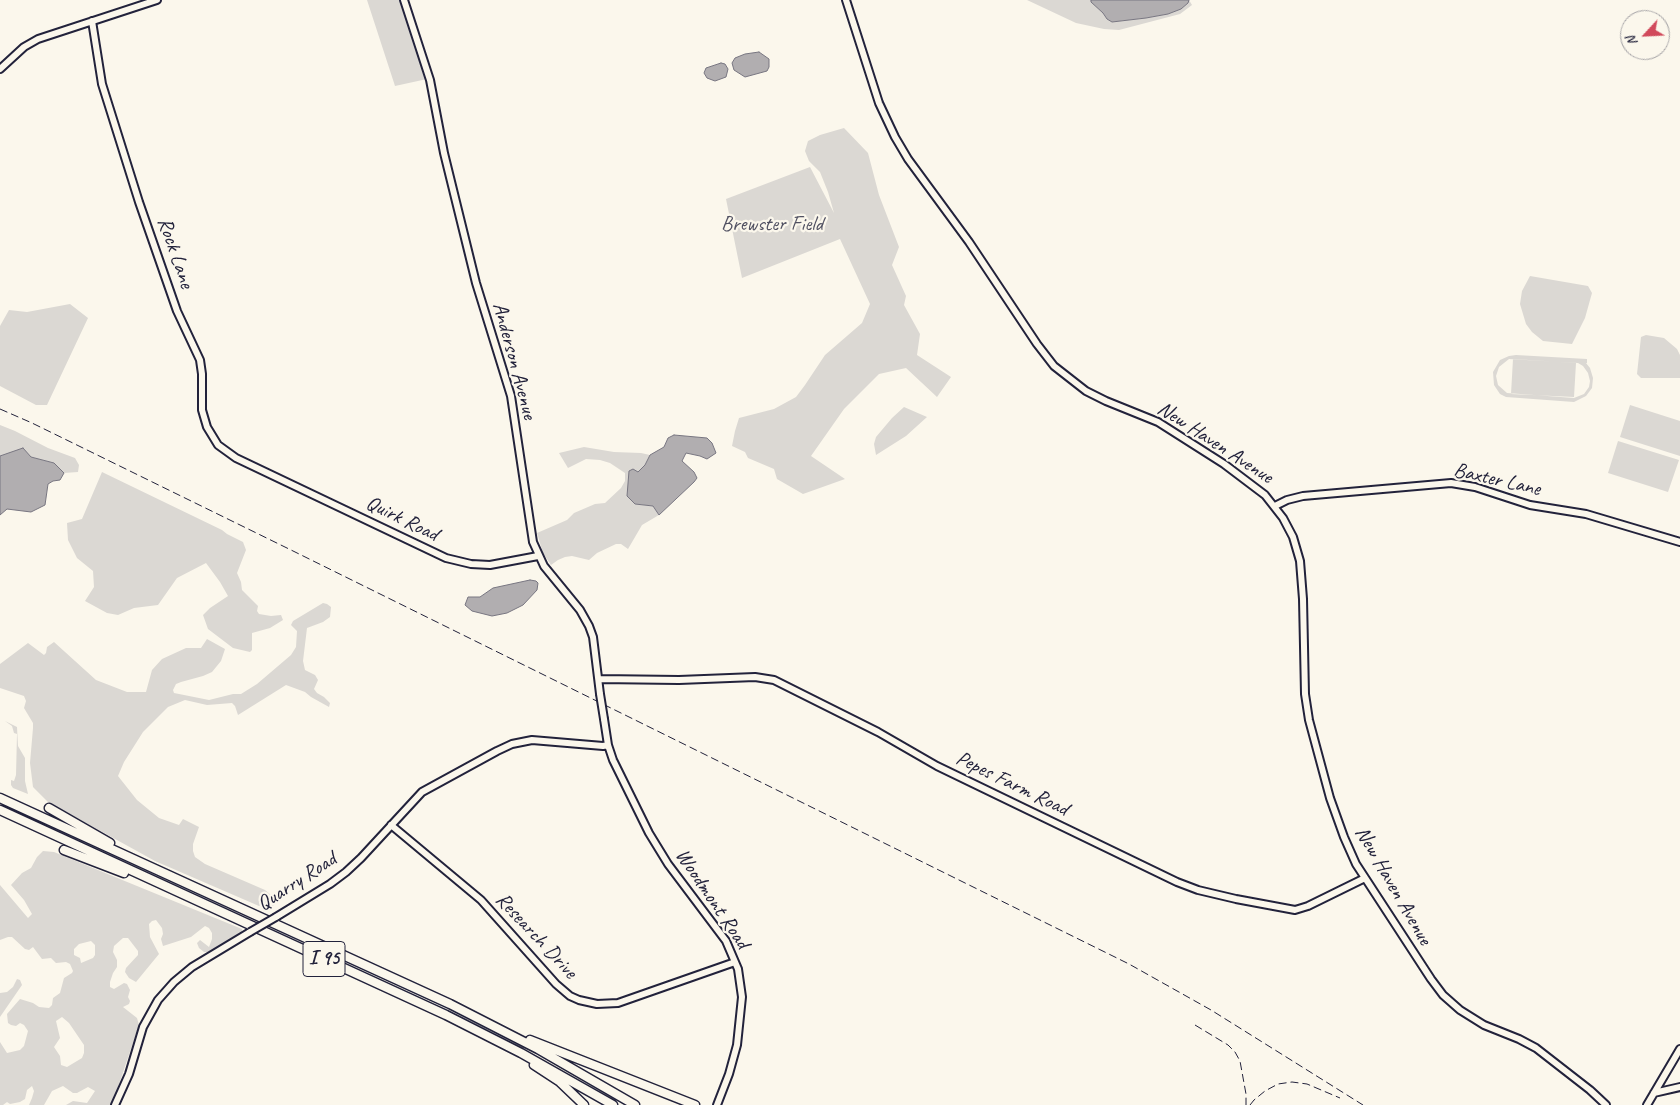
<!DOCTYPE html>
<style>
body{margin:0}
#map{position:relative;width:1680px;height:1105px;overflow:hidden;background:#fbf7ec;font-family:Caveat,sans-serif}
canvas{display:block}
.north{position:absolute;left:1620px;top:10px;width:50px;height:50px;box-sizing:border-box;background:#fbf7ec;border:1px solid #a4a2a5;border-radius:50%;rotate:245deg;font-size:14px;font-weight:700;line-height:20px;text-align:center;color:#22223b}
.north::after{content:'';display:block;margin:auto;width:18px;height:22px;background:#d1495b;clip-path:polygon(50% 0,100% 100%,50% 72%,0 100%)}
</style>
<div id="map">
<canvas width="1680" height="1105"></canvas>
<div class="north">N</div>
</div>
<script>
const g = document.querySelector('canvas').getContext('2d');
g.lineJoin = 'round';
function fillPath(path, color) { g.fillStyle = color; g.fill(path, 'evenodd'); }
const shape = rows => new Path2D(rows.map(r => 'M' + r).join(''));
function stroke(path, color, width, dash) { g.strokeStyle = color; g.lineWidth = width; g.lineCap = dash ? 'butt' : 'round'; g.setLineDash(dash || []); g.stroke(path); }
function write(font, color, halo, rows, align = 'center') {
  g.font = font + ' Caveat,sans-serif'; g.lineWidth = 4.5; g.setLineDash([]); g.textBaseline = 'middle'; g.strokeStyle = halo; g.fillStyle = color; for (const [text, x, y, turn = 0] of rows) {
    g.save(); g.translate(x, y); g.rotate((+turn || 0) * Math.PI / 180); g.textAlign = isNaN(turn) ? turn : align; if (halo) g.strokeText(text, 0, 0); g.fillText(text, 0, 0); g.restore();
  }
}
fillPath(shape([
 [367,0,400,0,427,79,395,86],
 [1027,0,1091,0,1091,2,1103,13,1107,19,1112,22,1146,18,1168,14,1181,9,1188,3,1189,0,1192,5,1180,14,1119,30,1104,29,1076,23],
 [844,128,868,153,879,195,899,247,892,265,906,296,904,305,920,334,917,355,951,377,937,397,906,368,879,374,844,409,811,456,845,479,803,494,777,479,774,469,748,458,745,452,732,446,735,431,739,418,774,409,796,397,805,385,825,355,862,323,870,304,840,239,742,278,726,199,810,167,834,213,828,192,820,172,809,161,805,151,808,141,820,135],
 [1530,276,1588,286,1592,293,1585,318,1572,344,1543,341,1532,332,1526,324,1520,304,1522,291],
 [70,304,88,318,47,405,36,405,0,386,0,326,9,310,27,312],
 [1646,335,1664,338,1677,349,1680,355,1680,378,1641,378,1637,374,1641,337],
 [1516,355,1587,359,1587,363,1586,363,1590,368,1593,378,1592,388,1586,396,1574,402,1506,397,1500,394,1494,385,1493,372,1500,360,1509,356],
 [1509,359,1578,363,1583,366,1588,373,1590,381,1589,387,1584,394,1574,398,1507,393,1498,385,1496,376,1499,367],
 [1513,359,1576,363,1574,397,1511,394],
 [1630,405,1680,421,1680,456,1620,437],
 [904,407,927,417,906,436,876,455,874,444,876,437,892,418],
 [0,425,15,431,48,448,75,458,79,465,78,472,64,473,54,463,31,457,23,449,0,456],
 [1618,441,1679,460,1668,492,1608,473],
 [584,447,614,452,641,453,650,455,645,465,638,472,635,504,653,506,659,515,642,525,628,549,621,544,616,544,597,553,589,560,572,556,565,557,558,560,551,565,543,553,537,533,567,520,574,513,595,504,605,503,621,488,625,481,625,473,610,463,600,460,586,459,568,468,559,453],
 [102,472,222,530,227,534,243,542,246,550,237,573,241,582,242,590,258,606,257,611,259,614,271,616,281,615,283,620,270,628,252,633,252,650,250,652,233,648,208,629,203,615,210,608,228,596,220,582,206,563,177,578,158,605,134,608,118,615,107,613,85,601,94,587,93,571,77,558,68,540,67,523,82,519],
 [323,603,327,604,331,607,330,617,323,622,307,628,303,661,305,670,315,675,318,680,314,689,317,693,324,697,330,703,329,707,311,697,305,692,286,685,238,715,235,706,232,703,207,705,185,700,168,707,143,732,124,762,118,776,137,800,159,818,179,825,183,819,199,827,193,844,193,851,195,857,205,864,265,890,272,896,275,901,274,905,271,907,264,905,259,906,155,861,48,802,33,787,30,763,33,728,33,723,24,708,26,701,24,696,0,688,0,664,28,643,44,655,46,653,47,647,54,642,96,680,127,692,146,692,152,670,162,659,186,648,201,648,207,639,225,649,221,661,212,672,203,676,181,682,176,684,173,690,174,693,209,700,233,694,241,694,257,684,291,655,296,647,297,631,291,625,293,621],
 [5,721,17,727,18,746,25,758,25,781,28,794,13,788,11,785,11,780,14,781,16,775,17,734,14,733,12,726],
 [43,851,54,852,242,929,242,931,221,945,208,952,204,952,199,948,197,943,200,940,209,947,212,939,212,933,209,928,205,926,191,937,163,946,161,939,163,934,162,928,156,920,152,921,149,924,150,937,159,954,136,982,129,978,125,972,126,968,138,955,138,951,128,938,123,938,114,946,113,952,117,960,117,967,113,973,110,982,110,987,114,989,124,983,127,984,130,990,128,997,130,1001,129,1004,123,1007,137,1018,139,1025,112,1105,66,1105,73,1101,87,1103,95,1091,88,1087,77,1093,73,1093,63,1086,52,1091,44,1105,29,1105,32,1098,34,1091,32,1086,27,1090,25,1099,20,1102,10,1104,7,1102,3,1105,0,1105,0,1042,7,1053,20,1050,24,1046,28,1031,24,1025,20,1023,16,1026,11,1025,8,1023,7,1014,20,999,33,1003,39,1007,49,1008,52,1005,53,998,60,993,64,978,72,973,73,971,70,964,66,962,56,963,51,958,42,959,33,947,29,950,25,949,12,937,8,937,0,940,0,885,28,918,32,914,24,900,11,885,22,873,31,868,37,857],
 [91,941,95,945,95,955,93,958,81,963,80,958,74,955,74,949,79,944],
 [62,1017,69,1023,84,1045,84,1053,82,1058,67,1067,61,1065,60,1056,54,1047,60,1038,56,1021],
 [17,979,20,980,22,985,0,1017,0,993,7,992,13,987]
]), '#dbd8d3');
const water = shape([
 [1091,0,1189,0,1188,3,1181,9,1168,14,1146,18,1112,22,1107,19,1103,13,1091,2,1091,0],
 [759,52,769,59,769,67,767,71,745,77,734,70,732,63,735,58,745,54,759,52],
 [721,63,725,64,728,69,726,77,715,81,707,78,704,73,706,68,721,63],
 [674,435,707,438,712,443,716,453,707,459,700,456,686,453,682,461,694,472,697,478,694,482,659,515,653,506,635,504,627,496,629,471,633,469,638,472,645,465,650,455,664,447,668,438,674,435],
 [23,448,31,457,54,463,64,473,60,480,53,481,48,484,45,505,31,512,7,509,0,515,0,456,23,448],
 [530,580,536,581,538,583,537,590,523,605,507,613,492,616,472,611,465,605,468,597,480,597,493,588,530,580]
]);
fillPath(water, '#b1aeb0');
stroke(water, '#787681', 1);
const secondary = shape([
 [404,0,430,80,444,153,476,283,511,396,533,542,544,566,580,610,589,626,593,637,600,694],
 [846,0,879,103,895,137,908,159,969,242,1037,344,1054,366,1086,391,1106,401,1158,422,1224,464,1265,495,1283,518,1293,537,1300,561,1303,599,1305,694,1309,720,1330,798,1344,837,1356,864,1431,979,1443,995,1460,1010,1484,1025,1519,1039,1536,1048,1590,1090,1606,1105],
 [92,21,102,84,139,202,177,311,200,360,202,374,202,410,207,427,218,445,236,458,446,558,471,564,490,565,538,556],
 [0,69,24,47,38,39,157,0],
 [1275,506,1287,500,1303,496,1451,483,1475,487,1530,505,1586,514,1680,542],
 [599,679,679,680,755,677,774,680,878,732,937,766,1177,882,1198,890,1236,899,1295,910,1308,906,1365,878],
 [604,719,608,745,613,760,649,833,668,864,726,941,738,969,742,997,737,1045,729,1074,717,1105],
 [391,825,481,900,556,984,570,996,579,1000,597,1004,618,1003,735,962],
 [276,917,330,884,346,872,361,858,422,792,497,751,512,744,532,740,603,746,608,745],
 [1654,1093,1680,1087],
 [115,1105,129,1074,143,1027,158,1000,174,982,192,967,250,932],
 [1647,1105,1680,1049]
]);
const highway = shape([
 [0,798,450,1004,538,1049,635,1105],
 [49,808,110,843],
 [0,810,446,1015,521,1053,613,1105],
 [64,850,124,873],
 [530,1040,695,1105],
 [534,1065,560,1082,584,1105]
]);
stroke(secondary, '#22223b', 10);
stroke(highway, '#22223b', 11);
stroke(secondary, '#fbf7ec', 6);
stroke(highway, '#fbf7ec', 8);
stroke(shape([
 [0,409,32,423,289,549,1129,964,1211,1010,1363,1105],
 [1195,1025,1228,1045,1235,1052,1240,1061,1246,1094,1246,1105],
 [1250,1105,1254,1100,1265,1091,1278,1084,1292,1082,1307,1084,1340,1098]
]), '#22223b', 1, [8, 4]);
const secondaryBridge = shape([
 [600,694,604,719],
 [250,932,276,917]
]);
stroke(secondaryBridge, '#22223b', 10, []);
stroke(secondaryBridge, '#fbf7ec', 6);
for (const [x, y, w] of [
 [324,959,42]
]) { const box = new Path2D(); box.roundRect(x - w / 2, y - 17.5, w, 35, 4); g.fillStyle = '#fbf7ec'; g.fill(box); stroke(box, '#22223b', 1); }
write('bold 20px', '#22223b', null, [
 ["I 95",324,959]
]);
write('21px', '#505061', '#fbf7ec', [
 ["Brewster Field",772,224]
]);
write('21px', '#22223b', '#fbf7ec', [
 ["Rock Lane",175,253,71],
 ["Anderson Avenue",514,361,75],
 ["New Haven Avenue",1215,443,33],
 ["Baxter Lane",1497,480,13],
 ["Quirk Road",402,519,26],
 ["Pepes Farm Road",1012,784,26],
 ["Quarry Road",297,882,-33],
 ["New Haven Avenue",1393,886,60],
 ["Woodmont Road",712,899,56],
 ["Research Drive",536,936,47]
]);
</script>
